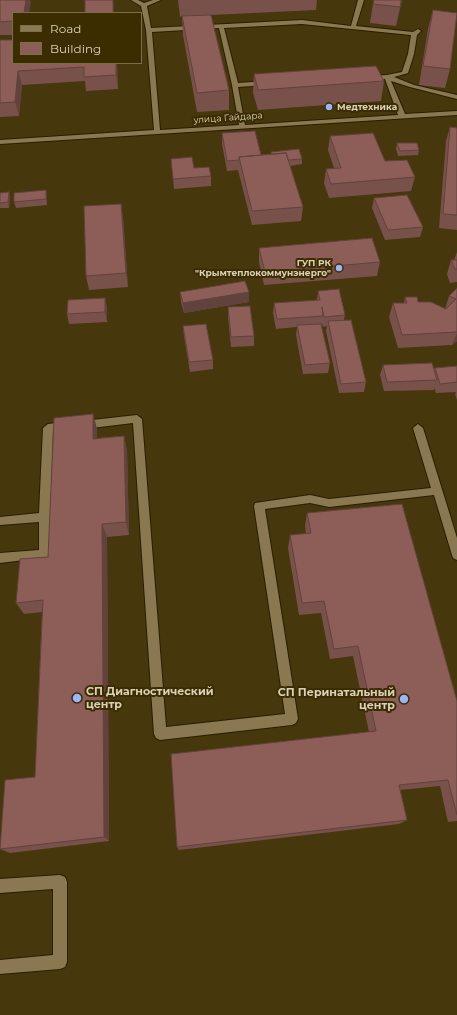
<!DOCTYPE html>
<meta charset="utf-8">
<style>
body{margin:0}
#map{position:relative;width:457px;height:1015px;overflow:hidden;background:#46370c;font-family:Montserrat,sans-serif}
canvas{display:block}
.legend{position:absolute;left:12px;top:12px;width:130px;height:52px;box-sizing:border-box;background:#3c2d00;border:1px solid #7b6f4b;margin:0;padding:5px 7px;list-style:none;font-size:12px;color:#dad1bb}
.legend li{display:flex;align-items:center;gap:8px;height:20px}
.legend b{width:20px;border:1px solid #7b6f4b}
</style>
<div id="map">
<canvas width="457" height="1015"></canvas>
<ul class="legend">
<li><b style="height:5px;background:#8a7950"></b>Road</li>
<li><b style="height:11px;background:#8c5e57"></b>Building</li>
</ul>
</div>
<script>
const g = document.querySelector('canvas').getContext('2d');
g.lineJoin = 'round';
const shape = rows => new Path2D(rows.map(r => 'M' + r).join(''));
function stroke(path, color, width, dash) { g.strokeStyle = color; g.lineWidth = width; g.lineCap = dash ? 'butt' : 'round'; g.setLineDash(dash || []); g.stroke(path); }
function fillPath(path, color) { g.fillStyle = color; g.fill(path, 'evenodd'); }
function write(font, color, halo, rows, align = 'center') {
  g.font = font + ' Montserrat,sans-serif'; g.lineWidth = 4; g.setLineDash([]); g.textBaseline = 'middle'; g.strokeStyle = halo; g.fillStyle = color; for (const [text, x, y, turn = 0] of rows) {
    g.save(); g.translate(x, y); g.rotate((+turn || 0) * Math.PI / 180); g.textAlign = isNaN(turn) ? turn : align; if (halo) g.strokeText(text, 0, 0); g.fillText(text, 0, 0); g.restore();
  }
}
const minor = shape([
 [131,0,138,0,144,3,153,0,161,0,147,6,151,28,302,20,351,26,358,0,364,0,356,26,413,32,418,29,421,31,417,35,414,54,408,73,394,77,414,85,457,95,457,99,410,87,391,81,405,114,457,111,457,115,0,144,0,140,154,130,146,30,141,6,131,0],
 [302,24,411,35,408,54,402,72,387,75,370,76,367,78,370,80,385,79,398,115,245,125,238,87,266,85,269,83,266,81,238,83,224,28,302,24],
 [219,28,232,85,239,125,160,130,152,32,219,28],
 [137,415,142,419,166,727,285,714,254,506,255,503,310,495,329,499,431,488,413,428,418,424,423,428,457,538,457,560,453,558,452,555,434,495,329,507,310,503,265,509,298,719,296,723,292,725,160,740,156,738,154,734,133,423,83,429,78,425,83,421,137,415],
 [67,422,70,423,72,426,70,429,53,431,49,554,48,557,0,563,0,553,39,550,39,522,0,525,0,517,39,513,43,428,48,424,67,422],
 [60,875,65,877,67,882,67,962,65,967,60,969,0,974,0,960,53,955,53,889,0,893,0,879,60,875]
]);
stroke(minor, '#2a1e00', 2);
fillPath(minor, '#8a7950');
fillPath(shape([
 [0,0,31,2,13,13,13,35,0,35],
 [178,0,317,0,316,10,211,15,229,90,229,110,197,112,183,35,182,16,180,17],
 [402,0,396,26,370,23,373,4],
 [433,10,450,69,445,88,419,85,428,29],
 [0,40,13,63,117,63,118,89,86,91,85,81,22,85,19,116,0,117],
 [254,74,384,81,381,101,258,110,253,93],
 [450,127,457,128,457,230,439,228,446,141],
 [222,133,261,155,271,154,271,152,302,159,302,164,290,166,303,207,301,221,252,225,238,170,227,171,222,144],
 [330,136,385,161,415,177,411,191,329,198,324,183,326,169,334,168,328,150],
 [397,143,419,150,418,155,398,156,396,149],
 [171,159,194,168,211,176,211,186,174,189],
 [9,192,10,198,9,208,0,208,0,193],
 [47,196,47,205,16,208,14,202],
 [374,198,423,227,420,237,385,240,372,208],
 [121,204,123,218,128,287,89,290,86,276],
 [259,248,380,262,377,276,264,285,259,262],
 [457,252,457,282,450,283,447,274,451,260,454,260],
 [457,288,457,341,452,345,398,348,389,317,393,303,404,303,405,297,418,302,445,309,449,296],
 [318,291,345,315,344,320,366,382,364,392,339,393,326,331,327,326,323,327,322,323,321,326,330,363,328,373,303,374,296,335,297,327,276,329,273,313,274,303,317,300],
 [180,292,249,302,184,313,181,302],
 [105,298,107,308,107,322,69,324,67,314],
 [228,307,254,336,254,346,231,347,228,317],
 [183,326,213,360,213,369,190,372,184,336],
 [383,365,434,369,435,368,457,366,457,400,455,394,456,392,436,393,434,387,434,390,384,391,380,375],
 [93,414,97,429,97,438,124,436,127,451,129,535,107,537,109,841,10,853,0,849,35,777,42,612,24,614,16,603,48,557],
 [307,513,457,701,457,821,448,822,440,786,400,790,407,820,399,824,179,850,177,847,369,732,353,656,330,659,321,613,299,615,288,548,290,535,306,534,305,526]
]), '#78514b');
fillPath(shape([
 [26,0,30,0,31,2,29,13,24,13],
 [113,0,114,13,113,13],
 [401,0,402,0,396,26,400,7],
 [116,63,117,63,118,89,116,75],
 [18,71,22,85,19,116,15,102],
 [46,190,47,196,47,205,46,199],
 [9,192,10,198,9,208,8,202],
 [121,204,123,218,128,287,126,273],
 [249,292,249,302,184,313,183,303],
 [105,298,107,308,107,322,105,312],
 [457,333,457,341,452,345],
 [93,414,97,429,97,454,93,439],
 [124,436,127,451,129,535,126,522],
 [102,524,107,537,109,841,104,837]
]), '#62423d');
const building = shape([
 [0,0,26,0,24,13,13,13,13,21,0,22,0,0],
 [85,0,113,0,113,13,85,13,85,0],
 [374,0,401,0,400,7,373,4,374,0],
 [433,10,457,13,450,69,423,66,433,10],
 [211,15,229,90,197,93,182,16,211,15],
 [0,40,13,40,13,63,116,63,116,75,84,77,84,67,18,71,15,102,0,103,0,40],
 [376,66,384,81,258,90,254,74,376,66],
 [450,127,457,128,457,215,443,214,450,127],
 [255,131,261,155,239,157,239,160,227,161,222,133,255,131],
 [373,133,385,161,407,160,415,177,331,184,326,169,341,168,330,136,373,133],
 [397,143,417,143,419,150,400,151,397,143],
 [299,149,302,159,288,160,286,153,272,154,271,152,299,149],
 [286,153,303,207,252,211,239,157,286,153],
 [192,157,194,168,209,167,211,176,173,179,171,159,192,157],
 [46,190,46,199,14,202,14,193,46,190],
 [9,192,8,202,0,203,0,193,9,192],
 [407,195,423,227,388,230,374,198,407,195],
 [121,204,126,273,86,276,84,206,121,204],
 [372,238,380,262,265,272,259,248,372,238],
 [451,260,457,260,457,269,455,269,451,260],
 [245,281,249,292,183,303,180,292,245,281],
 [457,288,457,332,402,335,393,303,407,303,405,297,417,297,418,302,431,302,446,309,456,299,449,296,457,288],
 [339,289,345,315,324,317,322,307,323,316,277,319,274,303,320,300,318,291,339,289],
 [105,298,105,312,67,314,68,300,105,298],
 [250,306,254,336,231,337,228,307,250,306],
 [351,320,366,382,341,384,328,321,351,320],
 [206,324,213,360,189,362,183,326,206,324],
 [321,324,330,363,305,365,297,325,321,324],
 [432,363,437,380,387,382,383,365,432,363],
 [457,366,457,382,440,384,435,368,457,366],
 [93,414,93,439,124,436,126,522,102,524,104,837,0,849,5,780,35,777,43,600,16,603,20,559,48,557,54,418,93,414],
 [402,504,457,701,457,815,448,780,399,785,407,820,177,847,171,754,376,731,358,646,334,649,324,601,302,603,290,535,311,533,307,513,402,504]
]);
fillPath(building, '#8c5e57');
stroke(building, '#62423d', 1);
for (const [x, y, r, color] of [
 [329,107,4,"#9ab5fd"],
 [339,268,4,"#9ab5fd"],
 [77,698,5,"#9ab5fd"],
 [404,699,5,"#9ab5fd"]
]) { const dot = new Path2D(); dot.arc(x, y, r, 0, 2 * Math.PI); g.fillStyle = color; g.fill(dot); stroke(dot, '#3c2d00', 1.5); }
write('bold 9px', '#dad1bb', '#3c2d00', [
 ["Медтехника",337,107],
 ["ГУП РК",331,263,"right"],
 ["\"Крымтеплокоммунэнерго\"",331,273,"right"]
], 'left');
write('9px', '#dad1bb', '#3c2d00', [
 ["улица Гайдара",228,118,-4]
]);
write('bold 11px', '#dad1bb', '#3c2d00', [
 ["СП Диагностический",86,692],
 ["центр",86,705],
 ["СП Перинатальный",395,693,"right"],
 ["центр",395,706,"right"]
], 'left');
</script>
